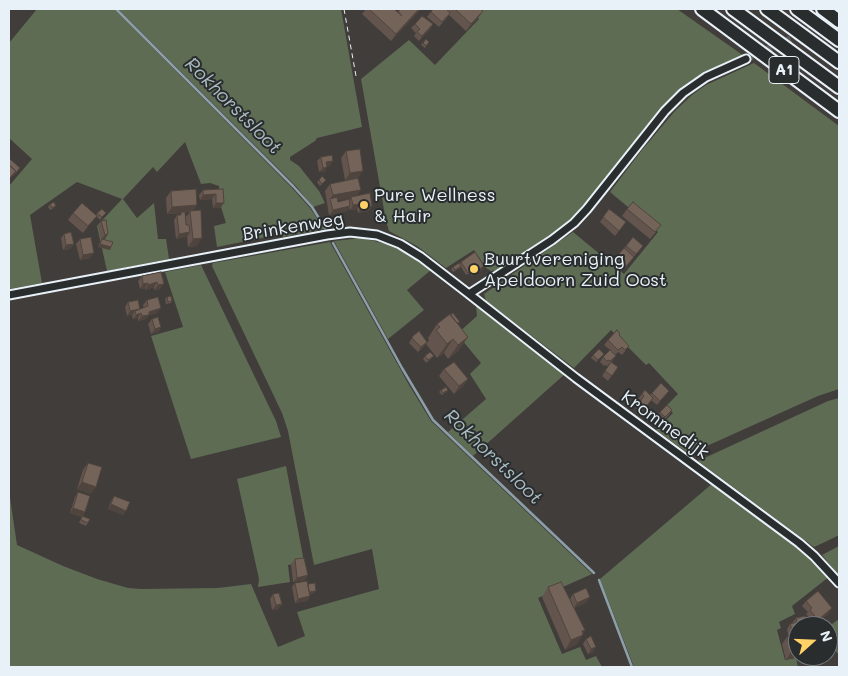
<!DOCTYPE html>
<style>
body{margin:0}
#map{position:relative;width:848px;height:676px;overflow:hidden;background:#403d3b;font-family:Mali,sans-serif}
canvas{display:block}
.frame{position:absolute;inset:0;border:10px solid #e8f1f8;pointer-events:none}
.north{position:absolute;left:788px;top:616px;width:50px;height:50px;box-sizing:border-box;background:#2a2d2e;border:1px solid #767b7f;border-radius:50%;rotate:70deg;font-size:14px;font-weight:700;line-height:20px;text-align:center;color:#e8f1f8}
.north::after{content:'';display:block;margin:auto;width:18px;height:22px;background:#ffd166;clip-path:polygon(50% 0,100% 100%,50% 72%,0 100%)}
</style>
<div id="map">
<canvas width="848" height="676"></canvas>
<div class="frame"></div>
<div class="north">N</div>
</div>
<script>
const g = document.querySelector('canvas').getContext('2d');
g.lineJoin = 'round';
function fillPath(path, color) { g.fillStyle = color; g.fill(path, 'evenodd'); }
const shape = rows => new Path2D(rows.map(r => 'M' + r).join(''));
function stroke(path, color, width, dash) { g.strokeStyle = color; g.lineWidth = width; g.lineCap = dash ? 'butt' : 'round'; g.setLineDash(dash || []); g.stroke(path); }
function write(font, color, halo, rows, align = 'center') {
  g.font = font + ' Mali,sans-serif'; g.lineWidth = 4; g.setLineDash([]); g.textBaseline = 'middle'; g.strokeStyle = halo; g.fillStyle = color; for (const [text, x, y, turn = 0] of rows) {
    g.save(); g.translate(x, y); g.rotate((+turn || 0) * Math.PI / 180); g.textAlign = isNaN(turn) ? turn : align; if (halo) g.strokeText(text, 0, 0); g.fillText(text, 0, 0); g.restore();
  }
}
fillPath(shape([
 [37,9,114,9,292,188,310,208,324,229,283,237,282,234,217,247,214,226,226,223,221,207,219,186,210,183,201,184,185,142,157,172,153,167,123,199,137,218,154,203,158,239,166,239,169,259,107,271,97,226,122,199,77,182,30,215,42,283,9,289,9,186,32,159,9,138,9,43],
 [118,9,341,9,362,127,317,138,315,141,290,157,290,160,299,166,319,191,325,203,313,207,295,185],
 [469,9,677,9,744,56,711,71,688,85,652,122,575,217,551,235,499,270,491,271,486,268,474,250,446,268,417,246,389,231,386,221,361,79,409,40,435,65,479,19],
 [754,63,839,126,839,389,818,396,689,454,656,430,673,413,666,406,678,394,649,363,646,365,611,330,574,368,486,301,484,294,573,232,624,274,658,232,610,192,642,150,675,111,692,95,706,85],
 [362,238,394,246,431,270,407,290,424,310,388,339,334,241],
 [330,242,409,385,431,421,592,574,538,598,562,654,580,647,586,660,596,656,602,667,9,667,9,491,17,545,63,566,97,579,128,588,142,589,218,588,251,584,278,647,305,636,297,612,379,589,372,549,314,565,288,431,282,413,212,266,213,263],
 [201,265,276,421,281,437,191,459,151,336,183,327,165,272],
 [476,305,565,374,473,456,448,432,486,399,470,374,481,363,457,334,477,316],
 [839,398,839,535,825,542,814,547,698,461,828,401],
 [286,466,304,562,288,565,290,582,258,587,259,579,237,479],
 [713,483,806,552,830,576,792,606,795,614,779,622,781,628,777,630,785,660,796,658,798,667,634,667,600,579],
 [839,546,839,576,822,555],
 [839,619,839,655,828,641,828,627]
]), '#5f6c54');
stroke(shape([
 [116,9,293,186,312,207,325,228],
 [333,243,402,368,433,420,594,573],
 [599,580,632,667]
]), '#8c9fa8', 2.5);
stroke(shape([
 [746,59,837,18]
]), '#595857', 7, [7, 3.5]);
const street = shape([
 [469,294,576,378,799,543,814,556,839,583],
 [9,295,327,235,350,232,377,235,400,244,421,257,469,294,552,240,574,223,587,209,665,111,683,93,706,77,746,59]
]);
const highway = shape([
 [702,9,839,111],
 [733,9,839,87],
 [767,9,839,62],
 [797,9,839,40],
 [823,9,839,21]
]);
stroke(street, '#e8f1f8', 11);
stroke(highway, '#e8f1f8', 16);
stroke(shape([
 [344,9,356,76]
]), '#e8f1f8', 1, [5, 4]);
stroke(street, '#2a2d2e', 7);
stroke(highway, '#2a2d2e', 12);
fillPath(shape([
 [366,9,394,9,398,12,401,9,421,9,391,41,362,14],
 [433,9,480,9,478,18,466,31,449,15,439,27,427,17],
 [415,24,433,24,430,29,419,41,414,36,416,33,411,28],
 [426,39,429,42,425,48,421,45],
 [346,151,358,178,345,180,341,158],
 [321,157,330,166,327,166,324,172,319,172,317,161],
 [319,180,326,180,320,186,317,182],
 [330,184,356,196,369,211,358,213,357,209,350,210,349,208,347,211,329,215,325,191],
 [351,198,349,200,338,202,338,200],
 [223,189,224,203,220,208,213,208,212,199,200,200,199,195,203,190],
 [171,191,197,205,192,211,197,246,188,247,187,236,176,239,174,220,177,215,179,215,181,213,167,214,166,198],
 [185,212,190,212,185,218],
 [50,204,54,208,50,210,48,207],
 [609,209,626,222,615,236,600,222],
 [627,209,656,232,650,239,622,216],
 [73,213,96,215,97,213,104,215,100,220,96,216,83,233,68,220],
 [101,221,108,234,105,239,103,240,111,247,110,250,98,247,101,240,98,225],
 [64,234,74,244,70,249,63,250,61,238],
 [80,239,90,258,80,260,76,244],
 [626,246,643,246,621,272,611,263],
 [461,262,484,266,483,269,472,276,470,273,466,275,461,267,460,268,453,272,451,269,453,267,460,264],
 [161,272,160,289,154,290,154,287,145,290,145,288,140,289,138,281,142,276],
 [167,297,172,301,171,303,166,304,165,299],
 [147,300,157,313,149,315,146,319,138,321,138,318,133,319,132,316,133,314,127,316,125,307,128,302,139,310,144,308,143,305],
 [152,319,161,327,158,332,151,334,148,324],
 [437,324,458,324,468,337,458,351,448,359,444,353,437,358,426,344,429,340,428,338],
 [619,335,626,350,622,355,618,352,615,355,612,361,607,366,605,365,604,366,600,362,603,357,610,350,604,345,608,340],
 [413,336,427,342,424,346,418,352,409,343],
 [604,354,596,362,591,358,593,355],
 [425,356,432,358,426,363,423,359],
 [611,362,618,367,608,381,602,376],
 [444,369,468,379,463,386,454,394,439,376],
 [441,390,448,390,446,392,442,395,439,392],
 [645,390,650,395,652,393,669,391,657,405,651,400,641,412,635,408,641,400,638,399],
 [672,410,669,415,662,422,657,417,660,412],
 [88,463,91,494,77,489,83,470],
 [78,492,85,512,82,517,70,513,75,497],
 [114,496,126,511,123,515,108,509,111,501],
 [82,516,88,523,86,526,79,523],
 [295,559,308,575,305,580,293,582,291,564],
 [295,583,308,584,314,593,310,594,310,596,307,601,295,603,292,587],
 [548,587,585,630,577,644,565,650,542,597],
 [273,594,282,604,278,609,272,610,270,599],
 [573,594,587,602,574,608,570,599],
 [806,601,829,613,815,625,806,614,808,612,802,606],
 [796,618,798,626,798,656,786,660,782,644,787,637,795,635,795,634,788,635,787,629,790,624,792,623],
 [586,639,593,652,588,654,583,644],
 [839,642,839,652,835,646]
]), '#63554d');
fillPath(shape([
 [419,9,421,9,391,41,396,34],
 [483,11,478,18,466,31,471,24],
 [433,24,430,29,419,41,422,36],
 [333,161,330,166,323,167,326,162],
 [327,167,324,172,319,172,323,168],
 [363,171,358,178,345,180,350,173],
 [361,190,356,197,331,202,330,199,333,195],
 [216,194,212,199,200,200,203,195],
 [216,203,224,203,220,208,213,208],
 [360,204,357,209,350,210,353,205],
 [197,205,192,212,167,214,172,207],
 [350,206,347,211,329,215,333,210],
 [372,206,369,211,358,213,361,208],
 [190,232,187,237,176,239,179,234],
 [108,234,105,239,101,240,105,235],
 [202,238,197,246,188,247,193,239],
 [74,244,70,249,63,250,66,245],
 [100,244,111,247,110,250,98,247],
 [94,253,90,258,80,260,83,255],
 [484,266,483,269,472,276,474,273],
 [157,282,154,287,145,290,148,285],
 [148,283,145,288,140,289,143,284],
 [164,284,160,289,154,290,158,285],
 [161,308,157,313,149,315,146,319,138,321,142,316,149,312],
 [140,309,136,314,135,311,133,314,127,316,130,311],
 [141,313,138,318,133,319,136,315],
 [161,327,158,332,151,334,155,329],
 [468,337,458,351,448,359,458,345],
 [453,339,444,353,437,358,447,344],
 [427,342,424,346,418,352,421,347],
 [468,379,463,386,454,394,459,386],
 [82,482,96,487,91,494,77,489],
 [111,504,126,511,123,515,108,509],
 [73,508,85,512,82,517,70,513],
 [308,575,305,580,293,582,297,578],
 [316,591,314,593,307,594,309,592],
 [310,596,307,601,295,603,298,599],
 [590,597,587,602,574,608,577,603],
 [282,604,278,609,272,610,276,605],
 [832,608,829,613,815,625,818,620],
 [798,629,795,634,788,635,792,630],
 [585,630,580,636,583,635,577,644,565,650,571,640,582,631],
 [596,647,593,652,588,654,591,649],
 [798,651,798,656,801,656,786,660,791,652]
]), '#50453e');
const building = shape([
 [369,9,394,9,402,16,398,11,401,9,419,9,396,34,369,9],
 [433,9,446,9,450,13,442,22,431,12,433,9],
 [455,9,480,9,483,11,471,24,455,9],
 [422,16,433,24,422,36,417,32,420,29,415,24,422,16],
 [426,39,429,42,426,46,423,43,426,39],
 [360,149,363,171,350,173,346,151,360,149],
 [332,155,333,161,326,162,327,167,323,168,321,157,332,155],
 [9,158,20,168,13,176,16,171,9,165,9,158],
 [9,165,16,171,9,179,9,165],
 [322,176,326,180,322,184,319,180,322,176],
 [358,178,361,190,333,195,330,184,358,178],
 [196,189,197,205,172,207,171,191,196,189],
 [223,189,224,203,216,203,216,194,203,195,203,190,223,189],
 [370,193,372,206,361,208,360,204,353,205,351,197,370,193],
 [337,197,338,202,349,199,350,206,333,210,330,199,337,197],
 [54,202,56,206,52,208,50,204,54,202],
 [633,202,661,225,655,232,627,209,633,202],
 [82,203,97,216,88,226,73,213,82,203],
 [102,209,106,213,102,217,97,213,102,209],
 [609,209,626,222,619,231,603,217,609,209],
 [201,210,202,238,193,239,190,211,201,210],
 [181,212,185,212,186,225,189,225,190,232,179,234,177,215,181,215,181,212],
 [106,220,108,234,105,235,101,221,106,220],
 [71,232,74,244,66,245,64,234,71,232],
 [91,237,94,253,83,255,80,239,91,237],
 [633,237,643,246,636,254,626,246,633,237],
 [102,239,113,242,111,247,100,244,102,239],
 [624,248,634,257,623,270,613,261,624,248],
 [475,252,484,266,474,273,472,270,468,273,461,262,475,252],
 [459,263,461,266,455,270,453,267,459,263],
 [161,272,164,284,158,285,157,282,148,285,148,283,143,284,142,276,161,272],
 [171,296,172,301,168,302,167,297,171,296],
 [158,297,161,308,149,312,149,315,142,316,141,313,136,315,135,311,148,306,147,300,158,297],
 [138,300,140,309,130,311,128,302,138,300],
 [453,313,460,322,457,323,450,315,453,313],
 [450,314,468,337,458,345,453,339,447,344,436,330,440,327,437,324,450,314],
 [158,317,161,327,155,329,152,319,158,317],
 [617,330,620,334,619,335,629,346,625,350,622,347,618,350,608,340,617,330],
 [419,331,427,342,421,347,412,338,413,336,419,331],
 [599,349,604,354,598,360,593,355,599,349],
 [610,350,616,356,610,361,609,360,607,361,603,357,610,350],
 [430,352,434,356,428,360,425,356,430,352],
 [454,362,468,379,459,386,444,369,454,362],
 [611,362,618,367,612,376,605,371,611,362],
 [661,383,669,391,660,401,652,393,661,383],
 [446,387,448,390,443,393,441,390,446,387],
 [645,390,653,398,645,408,639,403,644,396,642,394,645,390],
 [667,405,672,410,665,417,660,412,667,405],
 [88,463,102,467,96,487,82,482,88,463],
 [78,492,90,496,85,512,73,508,78,492],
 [114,496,130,502,126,511,111,504,114,496],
 [82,516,90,519,88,523,81,520,82,516],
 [304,558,308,575,297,578,295,559,304,558],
 [307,581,310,596,298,599,295,583,307,581],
 [561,582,585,630,582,631,583,635,571,640,548,587,561,582],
 [315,583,316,591,309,592,308,584,315,583],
 [586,588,590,597,577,603,573,594,586,588],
 [818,591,832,608,818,620,810,610,812,608,806,601,818,591],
 [279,593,282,604,276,605,273,594,279,593],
 [805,616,807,626,798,626,798,629,792,630,790,624,797,622,796,618,805,616],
 [798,635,798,651,791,652,787,637,798,635],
 [591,636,596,647,591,649,586,639,591,636],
 [839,642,839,647,836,644,839,642]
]);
fillPath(building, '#736359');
stroke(building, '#50453e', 1);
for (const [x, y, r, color] of [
 [364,205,5,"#ffd166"],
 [474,269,5,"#ffd166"]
]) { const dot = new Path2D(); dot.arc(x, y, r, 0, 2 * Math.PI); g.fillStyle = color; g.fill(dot); stroke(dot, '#2a2d2e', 2); }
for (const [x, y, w] of [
 [784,70,30]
]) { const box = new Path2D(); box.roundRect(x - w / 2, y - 13.5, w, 27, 4); g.fillStyle = '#2a2d2e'; g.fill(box); stroke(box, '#e8f1f8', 1); }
write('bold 16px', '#e8f1f8', null, [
 ["A1",784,70]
]);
write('18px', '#e8f1f8', '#2a2d2e', [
 ["Pure Wellness",374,195],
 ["& Hair",374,216],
 ["Buurtvereniging",484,259],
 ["Apeldoorn Zuid Oost",484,280]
], 'left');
write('18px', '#e8f1f8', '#2a2d2e', [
 ["Brinkenweg",293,227,-9],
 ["Krommedijk",665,425,36]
]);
write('italic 19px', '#aabbc2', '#2a2d2e', [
 ["Rokhorstsloot",233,106,45],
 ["Rokhorstsloot",493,457,44]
]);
</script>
